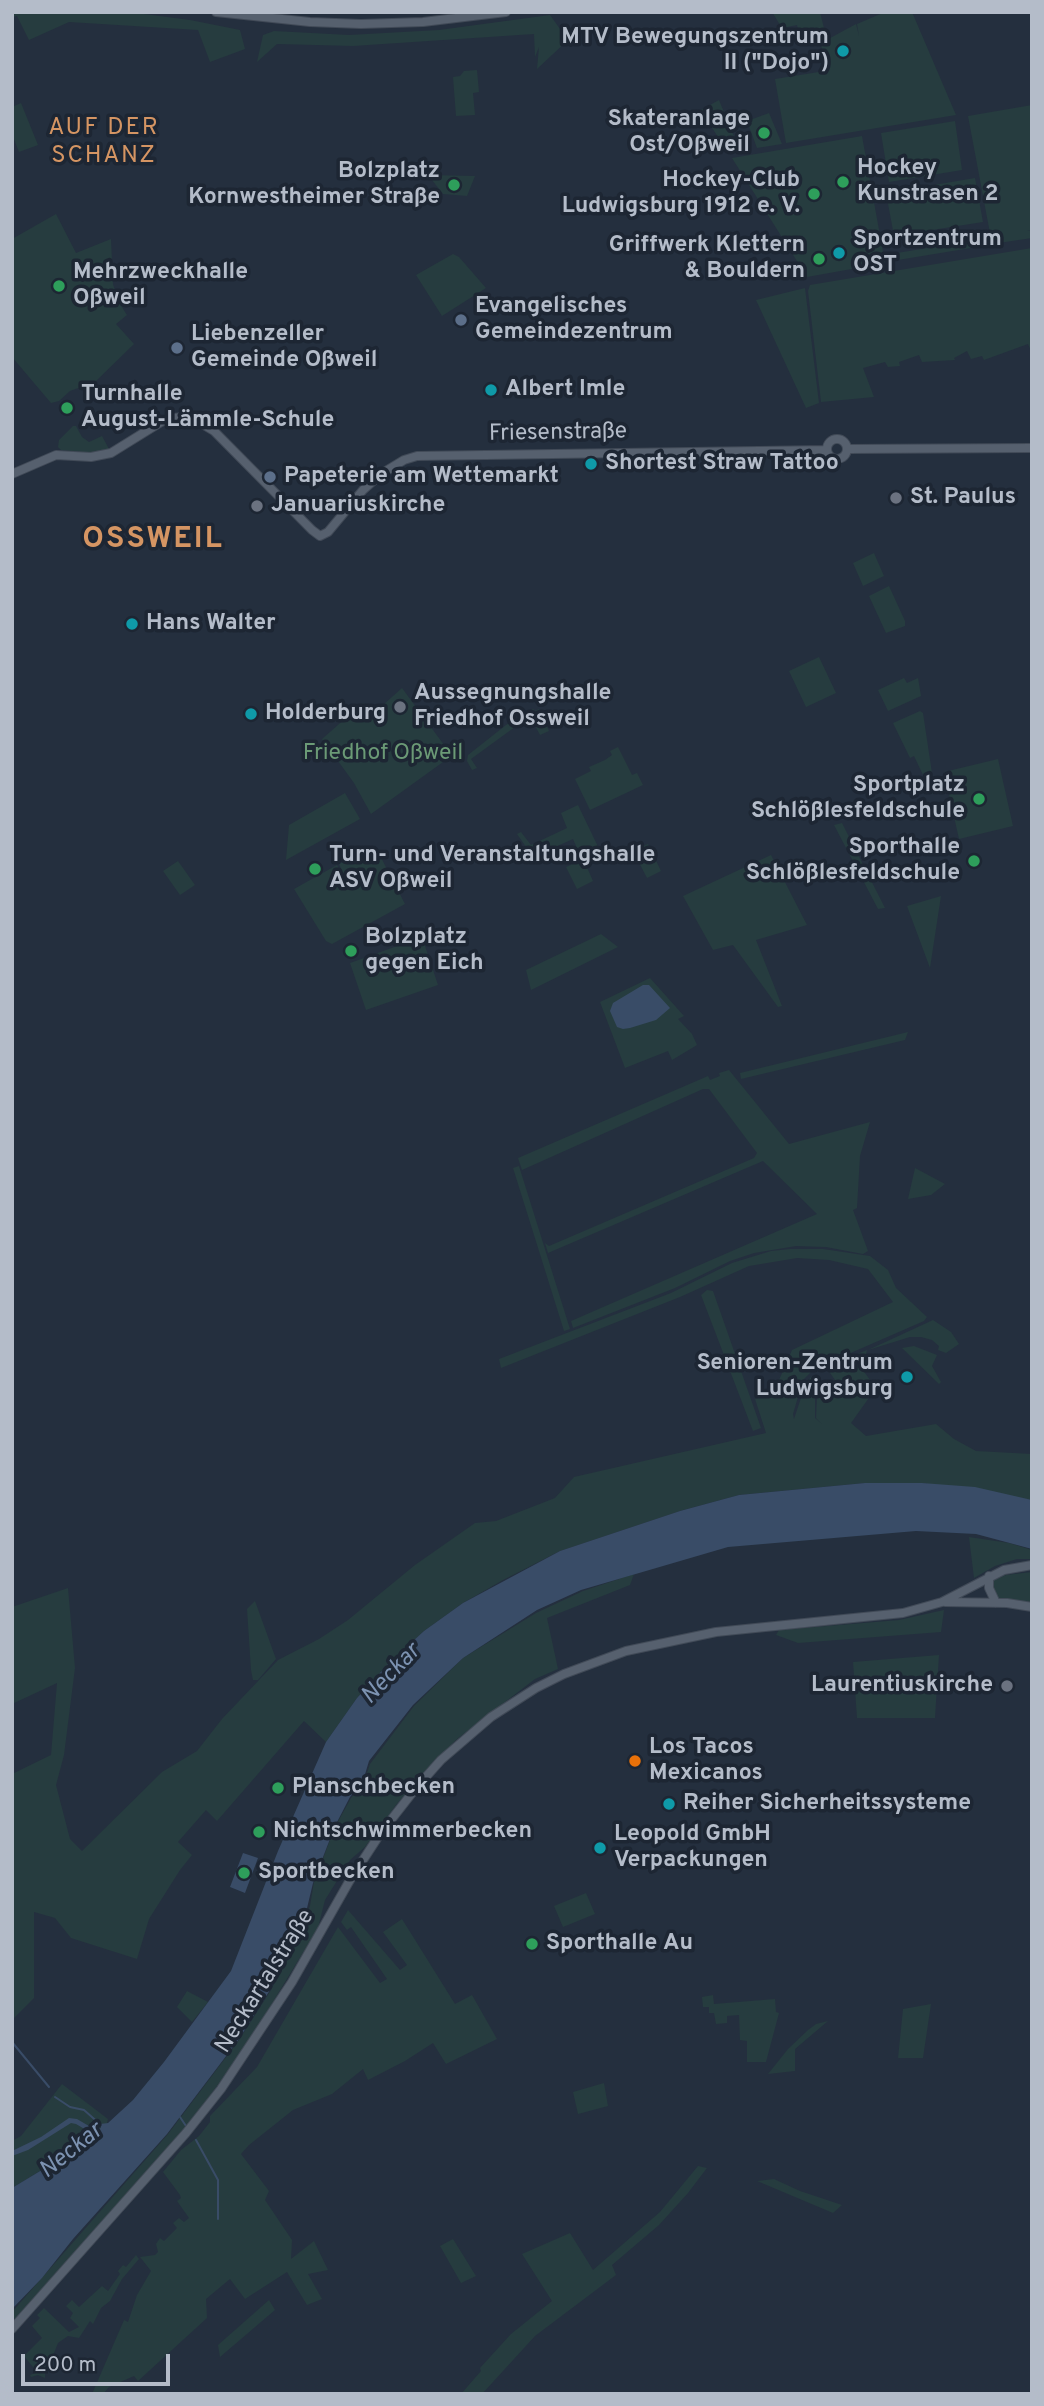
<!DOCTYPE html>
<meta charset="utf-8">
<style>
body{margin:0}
#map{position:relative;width:1044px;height:2406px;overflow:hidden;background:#242f3e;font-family:Overpass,sans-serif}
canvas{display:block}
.frame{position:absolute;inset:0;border:14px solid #b4bcc9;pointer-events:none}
.scale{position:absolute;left:21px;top:2354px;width:149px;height:32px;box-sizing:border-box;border:4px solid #b4bcc9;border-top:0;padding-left:9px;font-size:21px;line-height:24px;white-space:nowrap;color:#b4bcc9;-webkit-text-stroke:5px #1d2633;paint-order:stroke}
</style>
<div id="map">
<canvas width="1044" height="2406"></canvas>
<div class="frame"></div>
<div class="scale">200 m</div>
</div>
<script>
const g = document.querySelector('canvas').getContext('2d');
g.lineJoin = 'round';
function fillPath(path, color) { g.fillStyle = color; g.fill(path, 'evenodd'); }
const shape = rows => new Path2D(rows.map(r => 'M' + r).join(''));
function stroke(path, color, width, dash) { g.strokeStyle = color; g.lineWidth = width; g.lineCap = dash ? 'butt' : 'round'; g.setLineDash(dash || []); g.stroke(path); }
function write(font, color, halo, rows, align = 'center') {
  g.font = font + ' Overpass,sans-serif'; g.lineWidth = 7; g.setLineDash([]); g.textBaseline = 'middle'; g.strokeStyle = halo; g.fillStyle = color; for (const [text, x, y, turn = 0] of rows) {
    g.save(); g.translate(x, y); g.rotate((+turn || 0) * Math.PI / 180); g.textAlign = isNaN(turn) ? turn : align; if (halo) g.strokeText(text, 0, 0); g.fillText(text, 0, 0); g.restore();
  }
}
fillPath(shape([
 [12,12,129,12,190,20,240,30,245,49,210,62,198,30,69,22,29,40,17,16,12,17],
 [772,12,820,12,824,28,799,34,797,25,782,28],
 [885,12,912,12,956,115,786,143,775,79,825,71,821,43,856,24,859,36,857,24],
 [550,15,568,40,537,69,539,47,535,57,534,34,353,46,277,44,257,62,263,35,274,31,349,35,439,30],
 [477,70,479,92,473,93,475,115,456,116,453,77,460,76,464,71],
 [719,100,740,151,728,153,701,110],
 [21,103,38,145,19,152,12,134,12,107],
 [1032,105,1032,230,1027,231,1032,231,1032,238,992,244,968,116],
 [769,113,782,144,757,148,747,121],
 [955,121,962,170,889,182,881,133],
 [862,136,885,263,807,277,732,158],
 [428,175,475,176,467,196,443,194],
 [975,178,983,222,894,236,886,193],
 [56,214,76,253,111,239,113,284,118,301,127,315,116,324,134,344,95,382,70,391,59,401,51,403,12,357,12,239],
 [988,238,989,245,898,260,897,253],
 [1032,248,1032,353,1028,344,984,360,982,356,971,359,967,351,954,358,955,360,922,362,919,355,899,362,900,366,888,367,885,362,863,368,874,397,821,402,808,291,810,285],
 [453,254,459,257,486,288,442,316,416,275],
 [805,288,819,403,806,408,756,300],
 [73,426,76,426,82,437,89,442,102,436,109,449,90,453,61,450,58,447,59,440],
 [874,553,884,576,863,586,853,563],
 [889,586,905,621,905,626,886,633,869,596],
 [819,657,836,693,806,707,789,671],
 [904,678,907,683,918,678,921,696,888,711,878,690],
 [402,688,450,753,450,757,371,814,354,783,322,739,363,703,373,714],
 [533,709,535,711,539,709,549,731,540,735,530,716,471,759,477,768,472,770,467,761,468,755,506,725],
 [920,711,923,713,935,793,932,794,914,756,910,758,893,723],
 [618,747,632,775,637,773,643,785,590,810,575,779,591,771,589,767,605,760,612,755,610,751],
 [998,759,1013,826,959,839,944,772],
 [345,793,360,819,286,860,289,825],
 [578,805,603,857,586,865,593,881,577,889,566,867,582,860,573,839,533,857,517,834,521,832,531,845,567,828,561,813],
 [842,823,885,908,878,909,834,825],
 [648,844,661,871,647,878,633,851],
 [375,846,405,904,332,944,326,941,294,889,337,865,349,887,339,864],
 [771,855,807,925,756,940,782,1006,778,1007,733,945,713,950,683,896],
 [178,861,195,885,180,895,163,871],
 [941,896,930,968,907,906],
 [601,934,618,947,531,990,526,970],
 [422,937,438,985,366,1010,350,963],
 [650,978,684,1016,678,1019,692,1034,697,1045,672,1060,668,1051,625,1068,600,1002],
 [908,1032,905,1040,741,1079,740,1073],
 [729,1070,789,1144,870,1122,860,1156,857,1208,853,1210,868,1251,863,1254,826,1247,796,1246,754,1253,730,1261,675,1288,573,1328,571,1321,817,1214,763,1161,548,1253,545,1243,549,1246,754,1158,757,1153,709,1089,703,1089,522,1170,518,1158,708,1076,710,1080,720,1076,719,1073],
 [519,1166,570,1329,564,1331,513,1168],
 [915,1168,945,1184,931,1195,908,1199],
 [790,1249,823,1249,870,1256,888,1270,896,1288,927,1317,924,1321,814,1369,803,1380,793,1414,794,1419,806,1383,812,1376,815,1395,815,1418,822,1424,816,1418,817,1397,824,1395,824,1387,835,1380,826,1367,867,1350,862,1369,876,1388,851,1423,866,1436,936,1424,954,1439,976,1451,1032,1454,1032,1500,922,1483,865,1483,739,1495,680,1511,560,1551,503,1580,463,1603,424,1631,390,1662,357,1698,326,1742,304,1721,217,1821,206,1810,178,1842,192,1855,180,1870,149,1919,137,1959,71,1938,55,1918,34,1912,34,1998,12,2020,12,1774,51,1755,57,1683,12,1704,12,1607,68,1588,75,1668,64,1755,56,1785,70,1839,82,1851,162,1772,197,1751,222,1719,278,1660,319,1639,348,1620,415,1565,475,1523,496,1521,555,1498,574,1477,766,1433,755,1399,777,1392,776,1387,792,1350,893,1302,868,1269,829,1260,797,1258,749,1266,680,1297,501,1368,499,1359,671,1293,732,1263,771,1251],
 [707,1290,713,1291,761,1428,753,1431,701,1295],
 [933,1320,951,1332,959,1344,946,1353,938,1350,939,1346,932,1340,921,1337,910,1337,868,1350],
 [914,1346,937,1355,932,1366,941,1382,939,1384,902,1348],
 [969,1537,1009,1543,1032,1550,1032,1559,1017,1559,995,1566,974,1578],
 [1032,1572,1032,1604,997,1598,992,1587,992,1581,1006,1575],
 [634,1574,630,1585,547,1618,558,1669,535,1679,457,1739,427,1769,396,1805,365,1847,350,1860,325,1900,318,1928,246,2046,209,2097,185,2128,15,2320,12,2312,168,2134,239,2040,271,1990,303,1925,310,1906,314,1882,335,1827,351,1798,364,1782,370,1764,414,1706,463,1658,536,1613,583,1591],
 [255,1601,276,1659,258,1680,253,1680,251,1670,247,1609],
 [944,1610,941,1632,798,1643,776,1635,779,1630,899,1620],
 [939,1655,935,1718,857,1718,853,1662],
 [586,1893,595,1914,563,1927,554,1906],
 [348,1910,400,1970,407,1965,383,1932,402,1919,455,2004,472,1995,497,2039,446,2064,433,2043,405,2061,368,2080,363,2069,332,2094,293,2110,249,2145,241,2154,269,2191,265,2200,292,2240,291,2259,314,2241,328,2270,308,2274,322,2299,307,2305,287,2272,245,2299,230,2279,206,2299,207,2318,138,2381,134,2376,109,2387,103,2394,92,2394,124,2320,128,2322,137,2295,151,2271,140,2257,155,2255,158,2252,156,2244,160,2238,164,2241,177,2228,173,2223,179,2218,184,2222,189,2218,177,2201,181,2198,180,2195,163,2172,181,2150,199,2136,210,2122,210,2116,257,2067,338,1927,380,1983,387,1979,351,1927,347,1930,341,1922],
 [187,1991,208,2002,192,2022,177,2007],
 [713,1995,714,2004,775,1999,776,2012,779,2013,766,2062,747,2062,747,2041,740,2040,739,2015,727,2016,727,2023,716,2024,714,2013,709,2013,709,2007,703,2007,702,1997],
 [931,2004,923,2058,898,2058,903,2009],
 [828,2021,795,2049,795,2071,768,2074,788,2049,808,2030,816,2024],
 [604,2083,608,2106,578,2114,573,2092],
 [62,2084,108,2119,107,2123,65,2156,12,2188,12,2141,21,2136],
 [698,2166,707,2168,688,2193,659,2225,612,2265,616,2275,535,2336,482,2394,461,2394,481,2371,480,2368,511,2334,552,2301,522,2254,570,2233,593,2270,660,2212],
 [774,2179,800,2191,842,2205,833,2213,757,2181],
 [453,2239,476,2276,461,2283,440,2246],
 [136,2255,139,2259,122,2279,110,2301,101,2308,93,2324,90,2321,79,2338,68,2336,58,2343,52,2358,45,2363,45,2378,38,2375,31,2377,30,2375,37,2372,24,2356,42,2338,32,2326,40,2318,37,2315,44,2308,69,2332,79,2327,70,2318,73,2313,66,2306,72,2300,79,2307,102,2286,108,2291,120,2274,118,2271,123,2265,126,2267],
 [269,2300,275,2310,220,2357,218,2345]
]), '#263c3f');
fillPath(shape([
 [643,985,649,985,670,1008,656,1020,630,1028,623,1029,617,1027,610,1011,613,1003],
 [865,1483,922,1483,975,1487,1032,1500,1032,1549,976,1534,916,1531,728,1547,581,1590,537,1610,463,1658,413,1705,369,1761,363,1781,350,1797,335,1826,313,1883,303,1925,270,1990,239,2039,167,2134,73,2239,42,2278,12,2309,12,2188,65,2156,93,2134,76,2124,71,2123,28,2150,12,2156,12,2151,41,2137,69,2118,77,2119,94,2129,101,2128,100,2124,108,2123,133,2100,164,2062,231,1971,278,1851,326,1742,357,1698,390,1662,424,1631,463,1603,560,1551,680,1511,739,1495],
 [243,1853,258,1858,245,1893,230,1887]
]), '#394c67');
stroke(shape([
 [12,2042,49,2087],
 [55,2097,70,2107,84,2110,101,2125],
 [180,2117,186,2126],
 [196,2140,218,2180,218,2219]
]), '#394c67', 2);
const major = shape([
 [216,12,310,22,361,24,423,22,506,12],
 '827 449a10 10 0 1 1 20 0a10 10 0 1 1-20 0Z',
 [847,449,1032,448],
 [12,474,56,455,91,457,111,453,161,422,173,418,185,417,199,422,214,431,312,530,320,536,328,532,363,490,381,474,404,460,417,456,827,450],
 [989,1576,989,1588,996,1603],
 [945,1602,1007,1603,1032,1607],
 [12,2329,186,2133,221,2089,292,1982,350,1880,380,1834,416,1788,441,1760,491,1717,536,1688,564,1674,626,1651,716,1632,903,1613,942,1602,1004,1570,1032,1565]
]);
stroke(major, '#414a57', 10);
stroke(major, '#56606e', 8);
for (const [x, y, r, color] of [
 [843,51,7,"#0f9aa8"],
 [764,133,7,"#2e9e5b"],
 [843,182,7,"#2e9e5b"],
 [454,185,7,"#2e9e5b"],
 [814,194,7,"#2e9e5b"],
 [839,253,7,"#0f9aa8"],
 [819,259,7,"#2e9e5b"],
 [59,286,7,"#2e9e5b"],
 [461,320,7,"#5c6f8a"],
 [177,348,7,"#5c6f8a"],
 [491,390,7,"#0f9aa8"],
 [67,408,7,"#2e9e5b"],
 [591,464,7,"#0f9aa8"],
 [270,477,7,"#5c6f8a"],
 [896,498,7,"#6b7280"],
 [257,506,7,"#6b7280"],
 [132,624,7,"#0f9aa8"],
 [400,707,7,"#6b7280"],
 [251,714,7,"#0f9aa8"],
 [979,799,7,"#2e9e5b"],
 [974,861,7,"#2e9e5b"],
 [315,869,7,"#2e9e5b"],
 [351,951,7,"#2e9e5b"],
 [907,1377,7,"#0f9aa8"],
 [1007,1686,7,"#6b7280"],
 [635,1761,7,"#e8710a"],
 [278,1788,7,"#2e9e5b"],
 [669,1804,7,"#0f9aa8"],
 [259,1832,7,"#2e9e5b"],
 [600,1848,7,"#0f9aa8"],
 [244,1873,7,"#2e9e5b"],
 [532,1944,7,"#2e9e5b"]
]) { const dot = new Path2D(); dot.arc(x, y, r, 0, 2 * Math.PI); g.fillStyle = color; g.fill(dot); stroke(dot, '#1d2633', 2.5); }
write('bold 23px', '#b4bcc9', '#1d2633', [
 ["MTV Bewegungszentrum",829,38,"right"],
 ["II (\"Dojo\")",829,64,"right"],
 ["Skateranlage",750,120,"right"],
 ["Ost/Oßweil",750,146,"right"],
 ["Hockey",857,169],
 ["Kunstrasen 2",857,195],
 ["Bolzplatz",440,172,"right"],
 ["Kornwestheimer Straße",440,198,"right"],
 ["Hockey-Club",800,181,"right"],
 ["Ludwigsburg 1912 e. V.",800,207,"right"],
 ["Sportzentrum",853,240],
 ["OST",853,266],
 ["Griffwerk Klettern",805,246,"right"],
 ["& Bouldern",805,272,"right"],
 ["Mehrzweckhalle",73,273],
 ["Oßweil",73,299],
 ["Evangelisches",475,307],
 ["Gemeindezentrum",475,333],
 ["Liebenzeller",191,335],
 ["Gemeinde Oßweil",191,361],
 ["Albert Imle",505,390],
 ["Turnhalle",81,395],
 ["August-Lämmle-Schule",81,421],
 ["Shortest Straw Tattoo",605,464],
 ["Papeterie am Wettemarkt",284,477],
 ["St. Paulus",910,498],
 ["Januariuskirche",271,506],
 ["Hans Walter",146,624],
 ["Aussegnungshalle",414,694],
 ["Friedhof Ossweil",414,720],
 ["Holderburg",265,714],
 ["Sportplatz",965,786,"right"],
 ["Schlößlesfeldschule",965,812,"right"],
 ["Sporthalle",960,848,"right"],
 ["Schlößlesfeldschule",960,874,"right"],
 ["Turn- und Veranstaltungshalle",329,856],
 ["ASV Oßweil",329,882],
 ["Bolzplatz",365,938],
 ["gegen Eich",365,964],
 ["Senioren-Zentrum",893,1364,"right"],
 ["Ludwigsburg",893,1390,"right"],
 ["Laurentiuskirche",993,1686,"right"],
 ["Los Tacos",649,1748],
 ["Mexicanos",649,1774],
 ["Planschbecken",292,1788],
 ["Reiher Sicherheitssysteme",683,1804],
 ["Nichtschwimmerbecken",273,1832],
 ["Leopold GmbH",614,1835],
 ["Verpackungen",614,1861],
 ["Sportbecken",258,1873],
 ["Sporthalle Au",546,1944]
], 'left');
write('23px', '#b4bcc9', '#1d2633', [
 ["Friesenstraße",558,434,-1],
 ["Neckartalstraße",266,1982,-58]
]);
write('23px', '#6b9a76', '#1d2633', [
 ["Friedhof Oßweil",383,754]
]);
g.letterSpacing = '2px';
write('24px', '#d59563', '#1d2633', [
 ["AUF DER",104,129],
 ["SCHANZ",104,157]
]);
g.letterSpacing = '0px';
write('italic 24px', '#7c92b1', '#1d2633', [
 ["Neckar",392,1675,-46],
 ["Neckar",72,2152,-39]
]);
g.letterSpacing = '2px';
write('bold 30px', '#d59563', '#1d2633', [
 ["OSSWEIL",153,541]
]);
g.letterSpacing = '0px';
</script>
